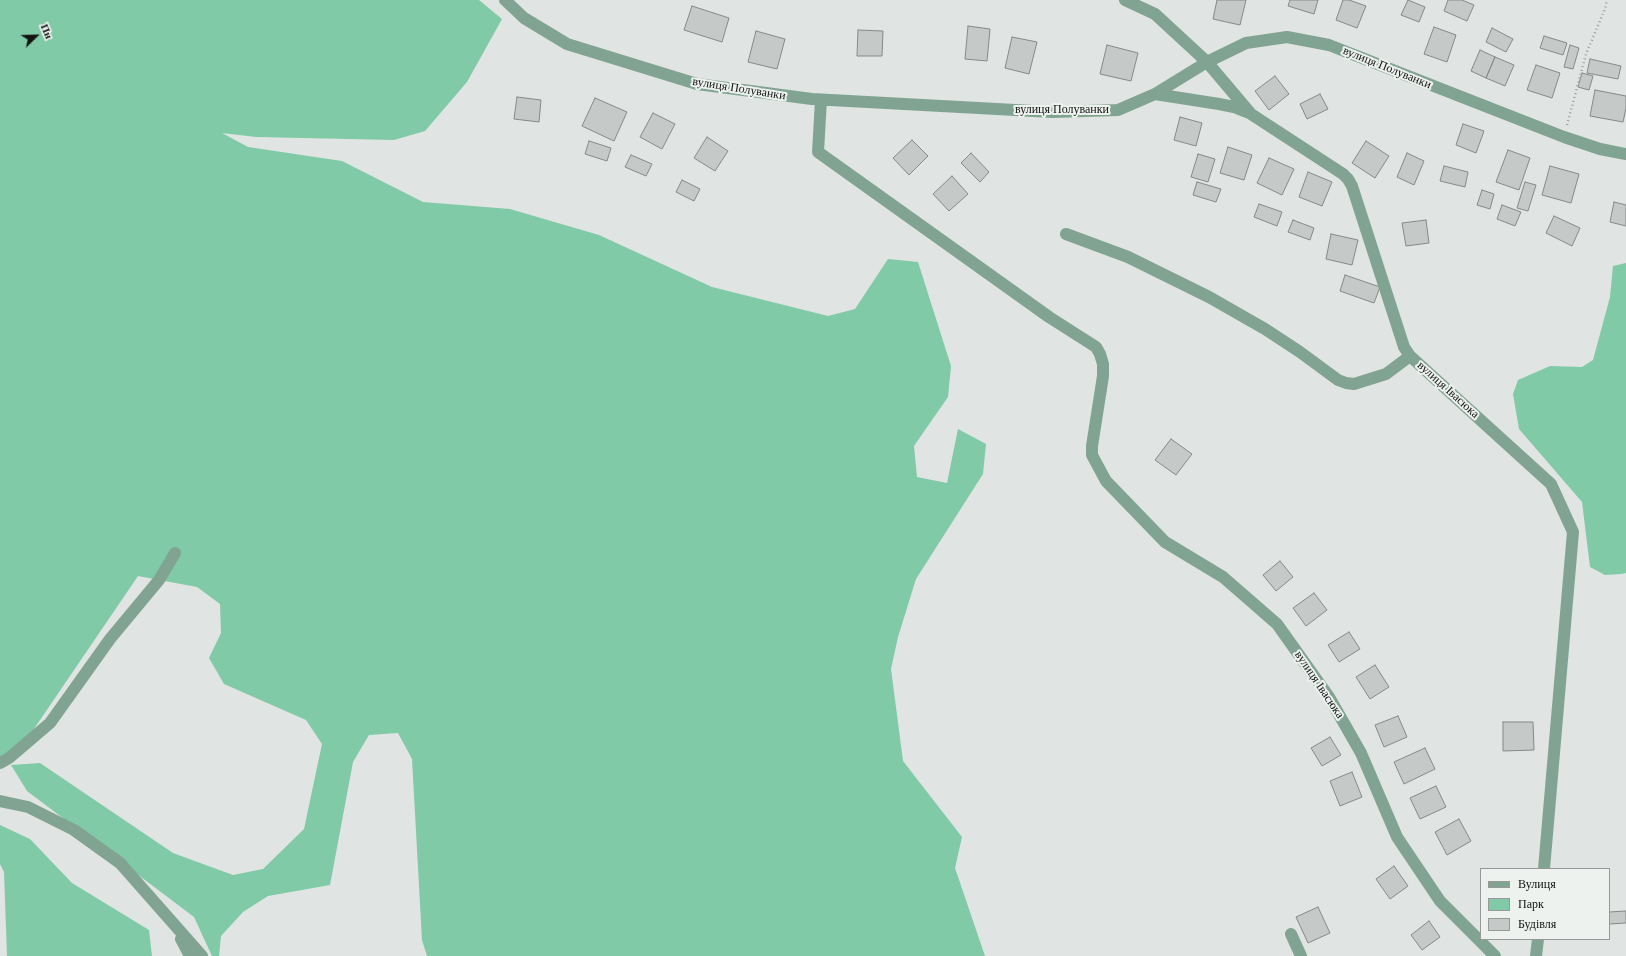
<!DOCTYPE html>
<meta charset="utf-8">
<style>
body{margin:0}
#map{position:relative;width:1626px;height:956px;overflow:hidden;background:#e0e4e2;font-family:"Times New Roman",serif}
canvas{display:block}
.legend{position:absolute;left:1480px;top:868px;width:130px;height:72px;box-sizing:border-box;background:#edf2ef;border:1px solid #959997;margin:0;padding:5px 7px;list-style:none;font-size:12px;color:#121312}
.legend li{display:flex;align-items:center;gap:8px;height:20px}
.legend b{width:20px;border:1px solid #959997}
.north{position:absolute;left:16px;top:16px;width:40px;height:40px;-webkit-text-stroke:3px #edf2ef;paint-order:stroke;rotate:67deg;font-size:11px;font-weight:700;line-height:16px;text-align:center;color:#121312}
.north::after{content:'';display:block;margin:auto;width:14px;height:18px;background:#121312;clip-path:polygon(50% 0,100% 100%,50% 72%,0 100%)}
</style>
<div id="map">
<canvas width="1626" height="956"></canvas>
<ul class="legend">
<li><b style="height:5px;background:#80a491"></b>Вулиця</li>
<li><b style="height:11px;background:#81caa7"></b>Парк</li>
<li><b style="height:11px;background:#c5c9c7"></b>Будівля</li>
</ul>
<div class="north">Пн</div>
</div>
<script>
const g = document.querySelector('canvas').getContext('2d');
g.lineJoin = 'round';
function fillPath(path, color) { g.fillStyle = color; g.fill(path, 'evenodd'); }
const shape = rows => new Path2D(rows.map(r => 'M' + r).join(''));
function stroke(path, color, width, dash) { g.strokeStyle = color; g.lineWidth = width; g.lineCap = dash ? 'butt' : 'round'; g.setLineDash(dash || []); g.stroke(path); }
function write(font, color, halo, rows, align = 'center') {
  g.font = font + ' "Times New Roman",serif'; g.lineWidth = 4; g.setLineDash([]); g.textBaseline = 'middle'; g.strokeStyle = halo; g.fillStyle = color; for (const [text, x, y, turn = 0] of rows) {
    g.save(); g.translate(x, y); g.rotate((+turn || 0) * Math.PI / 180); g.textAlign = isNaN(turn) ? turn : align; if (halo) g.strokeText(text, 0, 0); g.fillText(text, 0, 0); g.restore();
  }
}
fillPath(shape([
 [0,0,479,0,502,19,467,82,425,131,394,140,256,137,222,133,248,147,342,161,423,202,510,209,599,235,712,287,828,316,855,309,888,259,918,262,951,366,948,397,914,446,917,477,947,483,958,429,986,444,983,474,916,579,898,637,891,669,903,761,962,837,955,868,985,956,427,956,422,940,412,759,398,733,369,735,353,762,330,885,268,896,243,912,221,936,219,956,212,956,194,917,27,791,11,765,40,763,173,853,233,875,263,869,304,829,322,744,306,720,224,684,209,658,221,633,220,604,197,587,138,576,21,748,0,757],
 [1626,263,1626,573,1621,574,1605,575,1590,567,1582,502,1519,429,1513,394,1518,380,1550,366,1582,367,1593,360,1610,297,1613,266],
 [0,825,30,839,72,883,149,930,152,956,7,956,4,872,0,864]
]), '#81caa7');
const building = shape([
 [1217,0,1246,0,1240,25,1213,19,1217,0],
 [1290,0,1318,0,1314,14,1288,6,1290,0],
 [1343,0,1349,0,1366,6,1357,28,1336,20,1343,0],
 [1408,0,1425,7,1419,22,1401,15,1408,0],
 [1448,0,1462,0,1474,5,1467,21,1444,11,1448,0],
 [692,6,729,18,722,42,684,30,692,6],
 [968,26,990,29,987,61,965,59,968,26],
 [1434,27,1456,35,1447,62,1424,54,1434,27],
 [1492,28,1513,39,1506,52,1486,42,1492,28],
 [858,30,883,31,882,56,857,56,858,30],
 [756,31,785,39,777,69,748,62,756,31],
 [1544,36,1567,43,1563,55,1540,48,1544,36],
 [1012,37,1037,42,1029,74,1005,68,1012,37],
 [1107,45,1138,53,1131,81,1100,74,1107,45],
 [1570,45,1579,48,1573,69,1564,67,1570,45],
 [1480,50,1495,57,1486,78,1471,71,1480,50],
 [1495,57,1514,65,1505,86,1486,78,1495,57],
 [1590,59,1621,66,1618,79,1587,73,1590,59],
 [1536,65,1560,73,1552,98,1527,90,1536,65],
 [1582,73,1593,76,1589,90,1578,87,1582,73],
 [1275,76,1289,94,1269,110,1255,91,1275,76],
 [1595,90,1626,96,1626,108,1623,122,1590,116,1595,90],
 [1320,94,1328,109,1307,119,1300,104,1320,94],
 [517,97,541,100,539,122,514,119,517,97],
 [595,98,627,112,614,141,582,126,595,98],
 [653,113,675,124,662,149,640,137,653,113],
 [1180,117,1202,123,1196,146,1174,140,1180,117],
 [1463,124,1484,131,1476,153,1456,145,1463,124],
 [707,137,728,151,715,171,694,158,707,137],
 [912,140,928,156,909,175,893,158,912,140],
 [589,141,611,148,607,161,585,154,589,141],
 [1366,141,1389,156,1375,178,1352,163,1366,141],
 [1228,147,1252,155,1244,180,1220,173,1228,147],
 [1508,150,1530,158,1519,190,1496,182,1508,150],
 [971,153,989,172,980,182,961,163,971,153],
 [1407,153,1424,161,1414,185,1397,177,1407,153],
 [1198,154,1215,159,1208,182,1191,177,1198,154],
 [631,155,652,164,646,176,625,167,631,155],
 [1269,158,1294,169,1282,195,1257,183,1269,158],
 [1444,166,1468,172,1465,187,1440,181,1444,166],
 [1550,166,1579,174,1571,203,1542,195,1550,166],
 [1308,172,1332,182,1322,206,1299,197,1308,172],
 [952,176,968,194,949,211,933,194,952,176],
 [682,180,700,189,694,201,676,192,682,180],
 [1197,182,1221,189,1216,202,1193,195,1197,182],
 [1525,182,1536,185,1528,211,1517,208,1525,182],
 [1482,190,1494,194,1490,209,1477,205,1482,190],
 [1614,202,1626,205,1626,226,1610,222,1614,202],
 [1259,204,1282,212,1277,226,1254,217,1259,204],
 [1502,205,1521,212,1515,226,1497,219,1502,205],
 [1554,216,1580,228,1572,246,1546,233,1554,216],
 [1293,220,1314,228,1310,240,1288,232,1293,220],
 [1426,220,1429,243,1406,246,1402,223,1426,220],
 [1331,234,1358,240,1352,265,1326,259,1331,234],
 [1345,275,1380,287,1374,303,1340,291,1345,275],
 [1171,439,1192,454,1176,475,1155,460,1171,439],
 [1280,561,1293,577,1276,591,1263,575,1280,561],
 [1314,593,1327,610,1306,626,1293,608,1314,593],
 [1349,632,1360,649,1339,662,1328,645,1349,632],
 [1375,665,1389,687,1370,699,1356,677,1375,665],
 [1398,716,1407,737,1384,747,1375,725,1398,716],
 [1503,722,1533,722,1534,750,1503,751,1503,722],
 [1330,737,1341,755,1322,766,1311,748,1330,737],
 [1425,748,1435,769,1404,784,1394,762,1425,748],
 [1352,772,1362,797,1340,806,1330,781,1352,772],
 [1436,786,1446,807,1420,819,1410,798,1436,786],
 [1459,819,1471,841,1447,855,1435,832,1459,819],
 [1394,866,1408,886,1390,899,1376,879,1394,866],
 [1318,907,1330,933,1308,943,1296,917,1318,907],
 [1626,911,1626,923,1609,924,1609,912,1626,911],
 [1429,921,1440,937,1422,950,1411,935,1429,921]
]);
fillPath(building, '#c5c9c7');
stroke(building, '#858987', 1);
stroke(shape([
 [1567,125,1586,54,1605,9,1607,0]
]), '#9c9f9e', 2.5, [1, 3]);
stroke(shape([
 [505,0,524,18,567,44,697,84,812,99,1052,112,1118,110,1155,94,1207,62,1246,43,1287,37,1329,45,1564,137,1600,149,1626,154],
 [1125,0,1155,14,1207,62,1251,114,1343,174,1348,179,1352,186,1404,347,1410,356,1551,484,1573,532,1544,869],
 [1155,94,1219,104,1234,107,1249,113],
 [821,100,818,152,1049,317,1096,347,1100,354,1103,364,1103,376,1092,446,1092,455,1106,481,1165,542,1223,577,1277,624,1329,697,1361,753,1397,837,1440,901,1495,956],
 [1066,234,1128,257,1209,297,1265,329,1300,352,1338,380,1346,383,1354,384,1386,374,1410,356],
 [0,763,9,758,50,723,110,639,159,580,175,553],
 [0,801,28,807,74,830,120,863,202,956],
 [1291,934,1301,956],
 [181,939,190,956],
 [1536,956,1538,939]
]), '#80a491', 12);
write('12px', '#121312', '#edf2ef', [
 ["вулиця Полуванки",1387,68,22],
 ["вулиця Полуванки",739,89,9],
 ["вулиця Полуванки",1062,110],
 ["вулиця Івасюка",1448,390,42],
 ["вулиця Івасюка",1319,685,56]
]);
</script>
